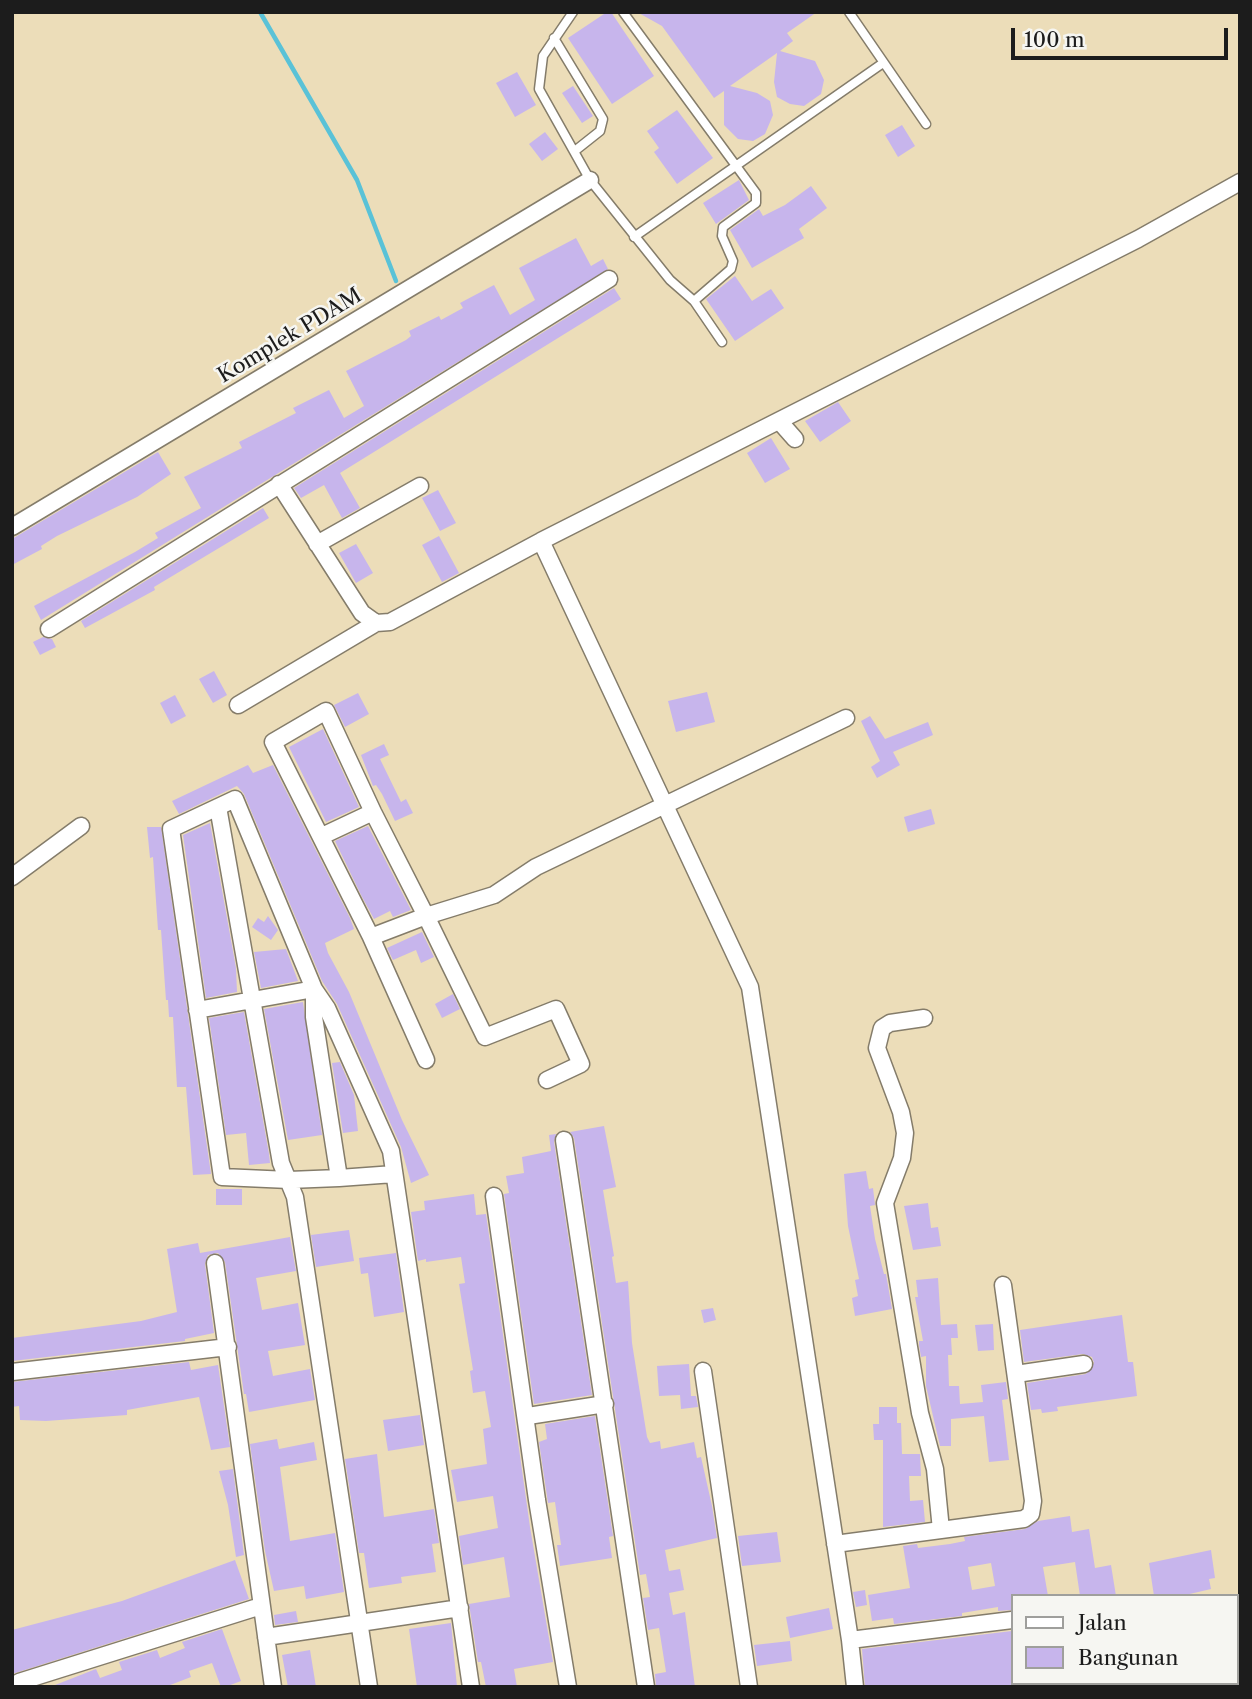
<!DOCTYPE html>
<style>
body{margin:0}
#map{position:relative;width:1252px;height:1699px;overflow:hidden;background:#ecddb9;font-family:"Libre Caslon Text",serif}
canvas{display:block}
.frame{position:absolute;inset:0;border:14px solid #1c1c1c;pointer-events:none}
.legend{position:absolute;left:1011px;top:1594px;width:228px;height:91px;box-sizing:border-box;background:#f6f6f2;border:2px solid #9f9f9c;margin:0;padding:9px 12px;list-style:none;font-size:21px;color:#1c1c1c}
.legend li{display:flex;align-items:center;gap:14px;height:35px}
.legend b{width:35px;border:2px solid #9f9f9c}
.scale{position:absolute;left:1011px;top:28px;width:217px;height:32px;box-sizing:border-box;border:4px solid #1c1c1c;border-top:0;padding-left:9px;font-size:21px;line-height:24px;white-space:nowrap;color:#1c1c1c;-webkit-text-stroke:5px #f6f6f2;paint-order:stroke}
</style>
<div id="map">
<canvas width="1252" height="1699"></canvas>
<div class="frame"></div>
<ul class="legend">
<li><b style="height:9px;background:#fff"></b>Jalan</li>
<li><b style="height:19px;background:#c7b5ec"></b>Bangunan</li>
</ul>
<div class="scale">100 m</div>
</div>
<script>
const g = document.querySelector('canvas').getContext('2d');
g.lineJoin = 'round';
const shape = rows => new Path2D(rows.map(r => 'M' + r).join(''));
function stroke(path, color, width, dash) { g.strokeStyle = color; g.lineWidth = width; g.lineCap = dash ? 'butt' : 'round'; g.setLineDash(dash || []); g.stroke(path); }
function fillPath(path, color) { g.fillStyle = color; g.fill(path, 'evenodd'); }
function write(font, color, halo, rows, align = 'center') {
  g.font = font + ' "Libre Caslon Text",serif'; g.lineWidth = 5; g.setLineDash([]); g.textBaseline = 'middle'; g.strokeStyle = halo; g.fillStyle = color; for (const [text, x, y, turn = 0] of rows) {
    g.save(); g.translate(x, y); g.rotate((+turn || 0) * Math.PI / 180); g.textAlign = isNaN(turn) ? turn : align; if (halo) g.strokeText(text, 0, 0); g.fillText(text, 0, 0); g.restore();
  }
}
stroke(shape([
 [260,12,357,180,396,281]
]), '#5ac2d7', 4.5);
fillPath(shape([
 [607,12,611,12,654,76,612,104,568,38],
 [637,12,817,12,787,33,793,41,780,51,815,61,824,80,821,94,804,106,790,104,777,97,774,82,777,53,730,86,757,93,770,101,773,115,765,134,753,141,738,139,724,125,724,91,714,98,662,26],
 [517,72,536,105,515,117,496,83],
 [573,86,593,116,582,123,562,93],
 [677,110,713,158,677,184,654,152,659,148,647,131],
 [902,125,915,146,898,157,885,135],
 [545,132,558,149,542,161,529,144],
 [739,180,749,200,716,224,703,203],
 [811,186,827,208,799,229,804,238,752,268,730,230,759,209,763,216,785,205],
 [576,238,591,266,603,259,608,269,41,620,34,606,135,552,158,538,155,533,201,508,184,477,242,448,239,442,296,413,293,408,329,390,344,418,364,406,346,371,406,340,411,336,409,331,439,316,441,320,463,308,460,303,494,285,510,315,535,300,519,268],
 [735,276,752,301,771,289,784,308,735,341,706,299],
 [614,288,621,299,340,473,360,508,342,518,324,485,301,498,294,488],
 [838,402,851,421,820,442,805,421],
 [771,438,790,469,765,483,747,453],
 [158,452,171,474,137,497,57,536,41,546,42,549,12,565,12,539],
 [438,490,456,523,440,531,422,498],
 [263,508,269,518,154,587,155,590,85,628,81,621],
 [439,536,459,573,442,582,422,545],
 [356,544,373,573,356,583,339,553],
 [43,637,52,639,56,647,40,655,33,642],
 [214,671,227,695,213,703,199,679],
 [707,692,715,722,676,732,668,701],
 [358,693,369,714,345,727,334,705],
 [175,695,186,716,171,724,160,703],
 [870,716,885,739,928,722,933,735,893,752,900,765,877,778,871,767,880,761,861,721],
 [323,729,359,807,326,822,289,747],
 [384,744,389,755,380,759,401,802,406,799,413,813,395,821,382,794,376,785,373,786,361,755],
 [248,765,253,773,273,765,350,918,354,929,325,943,328,953,349,992,402,1120,429,1175,411,1183,401,1147,337,1004,322,981,244,794,237,786,179,814,172,801],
 [931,809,935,824,908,832,904,817],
 [210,823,236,968,237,992,206,998,183,835],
 [368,826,411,910,393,917,390,911,374,919,361,895,335,841],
 [147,827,161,827,211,1174,193,1175,186,1087,177,1087,173,1017,169,1017,168,1000,166,1000,161,930,158,930,153,857,150,858],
 [268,916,278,930,271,940,252,927,258,918,264,922],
 [422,932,434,957,421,963,416,950,393,960,387,948],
 [286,949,298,981,261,988,254,952],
 [453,994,460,1009,442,1018,435,1004],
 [303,1002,322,1135,288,1140,264,1009],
 [244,1012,269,1154,270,1163,249,1165,246,1133,226,1135,209,1018],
 [340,1062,354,1095,358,1131,343,1133,332,1063],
 [604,1126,616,1187,603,1190,614,1256,612,1257,616,1283,628,1281,632,1343,647,1437,650,1443,660,1441,661,1449,694,1442,697,1458,701,1457,712,1506,717,1538,665,1550,669,1571,680,1569,684,1590,669,1593,673,1615,685,1612,695,1687,656,1687,655,1674,666,1672,659,1628,648,1630,643,1598,650,1597,646,1574,640,1575,574,1138,570,1132],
 [556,1134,554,1142,592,1395,534,1404,504,1194,509,1193,506,1176,524,1173,522,1157,551,1151,549,1135],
 [866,1171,869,1189,873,1188,875,1205,870,1206,875,1239,884,1274,886,1274,892,1309,855,1316,852,1298,858,1296,855,1280,859,1279,848,1226,844,1174],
 [216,1189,242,1189,242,1205,216,1205],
 [474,1194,476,1215,486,1214,530,1527,553,1662,514,1669,517,1687,486,1687,481,1662,478,1662,469,1604,510,1597,504,1557,463,1565,459,1536,498,1528,493,1496,457,1502,451,1470,487,1464,483,1429,491,1427,485,1391,473,1393,470,1371,473,1370,459,1284,465,1283,461,1257,426,1262,426,1259,418,1261,411,1212,425,1210,424,1201],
 [928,1203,931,1228,938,1227,941,1246,913,1250,904,1206],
 [349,1230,354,1261,316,1267,311,1235],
 [290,1237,296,1271,256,1278,262,1310,298,1303,305,1345,268,1351,273,1376,310,1369,315,1400,249,1412,246,1394,244,1394,225,1262,218,1253,208,1255,205,1264,214,1333,185,1339,185,1341,12,1361,12,1338,141,1321,177,1312,167,1249,198,1243,200,1253],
 [396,1253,404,1312,374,1317,368,1273,361,1274,359,1258],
 [938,1278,941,1325,957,1324,958,1338,951,1338,952,1355,948,1355,949,1386,959,1386,960,1404,983,1402,981,1385,1006,1382,1008,1399,1002,1400,1009,1460,989,1462,984,1416,951,1419,951,1446,940,1446,926,1386,926,1356,921,1357,919,1345,919,1341,923,1341,915,1297,918,1297,916,1280],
 [713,1308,716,1320,704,1323,701,1310],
 [1122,1315,1128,1362,1133,1362,1137,1396,1057,1407,1058,1411,1042,1413,1041,1409,1031,1410,1027,1383,1086,1374,1094,1363,1092,1357,1083,1354,1024,1362,1020,1330],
 [993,1324,994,1350,978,1351,975,1325],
 [189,1362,191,1370,218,1365,230,1447,211,1450,199,1397,127,1410,127,1415,46,1421,20,1420,19,1406,12,1407,12,1382],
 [689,1364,691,1396,696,1396,698,1407,681,1409,680,1395,659,1396,657,1366],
 [879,1407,897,1407,897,1423,901,1423,902,1454,920,1454,921,1476,909,1476,910,1501,923,1500,925,1522,883,1527,883,1440,874,1440,873,1424,879,1424],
 [420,1415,424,1445,388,1451,383,1420],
 [595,1416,613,1536,609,1537,612,1558,560,1566,557,1545,561,1545,555,1502,548,1503,539,1442,547,1439,545,1424],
 [277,1439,279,1449,314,1442,317,1460,280,1467,290,1541,335,1533,344,1592,306,1599,304,1586,274,1591,265,1551,250,1444],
 [377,1454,384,1517,434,1509,439,1543,432,1544,436,1572,401,1577,402,1583,369,1588,364,1553,359,1553,345,1459],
 [233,1469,244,1555,236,1557,228,1505,219,1471],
 [1070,1516,1072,1532,1089,1529,1095,1568,1111,1565,1116,1596,1080,1596,1075,1562,1043,1567,1048,1596,1012,1596,1012,1610,998,1611,998,1607,962,1613,962,1616,894,1624,893,1618,872,1621,868,1595,910,1588,903,1546,917,1544,918,1548,950,1544,965,1541,964,1537,1025,1529,1038,1521],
 [991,1563,995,1586,972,1590,968,1567],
 [777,1532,781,1562,742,1566,738,1536],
 [1211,1550,1215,1578,1209,1579,1211,1589,1181,1596,1154,1596,1149,1563],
 [235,1560,249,1599,12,1674,12,1630,122,1601],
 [865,1590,867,1605,856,1607,853,1592],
 [829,1608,833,1629,790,1638,786,1617],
 [296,1611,298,1622,275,1625,274,1615],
 [451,1623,457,1687,417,1687,409,1629],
 [222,1629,241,1681,225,1687,221,1687,212,1663,189,1671,191,1677,165,1687,50,1687,96,1669,100,1678,122,1670,119,1662,157,1650,160,1658,185,1648,182,1642],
 [1012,1631,1012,1687,865,1687,862,1649],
 [790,1641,792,1661,757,1666,754,1645],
 [310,1650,316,1687,288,1687,282,1655]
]), '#c7b5ec');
const service = shape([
 [573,12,543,56,539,89,590,180,670,280,694,301,722,342],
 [623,12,756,193,756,203,723,227,722,236,733,261,731,269,694,301],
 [849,12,926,124],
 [554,38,603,119,600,131,576,150],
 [634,237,883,63]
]);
const minor = shape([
 [780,422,795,439],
 [279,484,362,613,376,623,390,622,541,541],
 [12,527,590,180],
 [317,544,420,486],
 [49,629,609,279],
 [238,705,376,623],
 [218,807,281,1163,295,1197,369,1687],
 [322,836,373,812],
 [12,877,81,826],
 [371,937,426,1060],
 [197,1010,314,989,327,1008,391,1151,471,1687],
 [924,1018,890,1023,882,1028,877,1048,901,1112,905,1133,902,1158,885,1203,920,1413,935,1469,941,1530],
 [547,1080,581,1064,556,1009,485,1037,426,916,373,812,326,711,273,742,371,937,426,916,494,895,536,867,846,718],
 [564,1140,646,1687],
 [339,1178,314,1017,314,989,235,799,171,829,222,1177,289,1180,339,1178,394,1174],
 [494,1196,537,1500,568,1687],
 [215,1263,273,1687],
 [703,1371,749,1687],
 [12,1372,228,1347],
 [1016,1374,1084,1364],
 [528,1416,605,1404],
 [835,1544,1024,1519,1031,1514,1033,1501,1003,1285],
 [266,1637,460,1608],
 [850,1640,750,987,541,541,1138,239,1240,182],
 [19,1682,261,1606],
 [855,1687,850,1640,1012,1620]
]);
stroke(service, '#847c6a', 11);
stroke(minor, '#847c6a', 19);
stroke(service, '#fff', 8);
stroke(minor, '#fff', 16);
write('21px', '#1c1c1c', '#f6f6f2', [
 ["Komplek PDAM",290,336,-31]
]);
</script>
